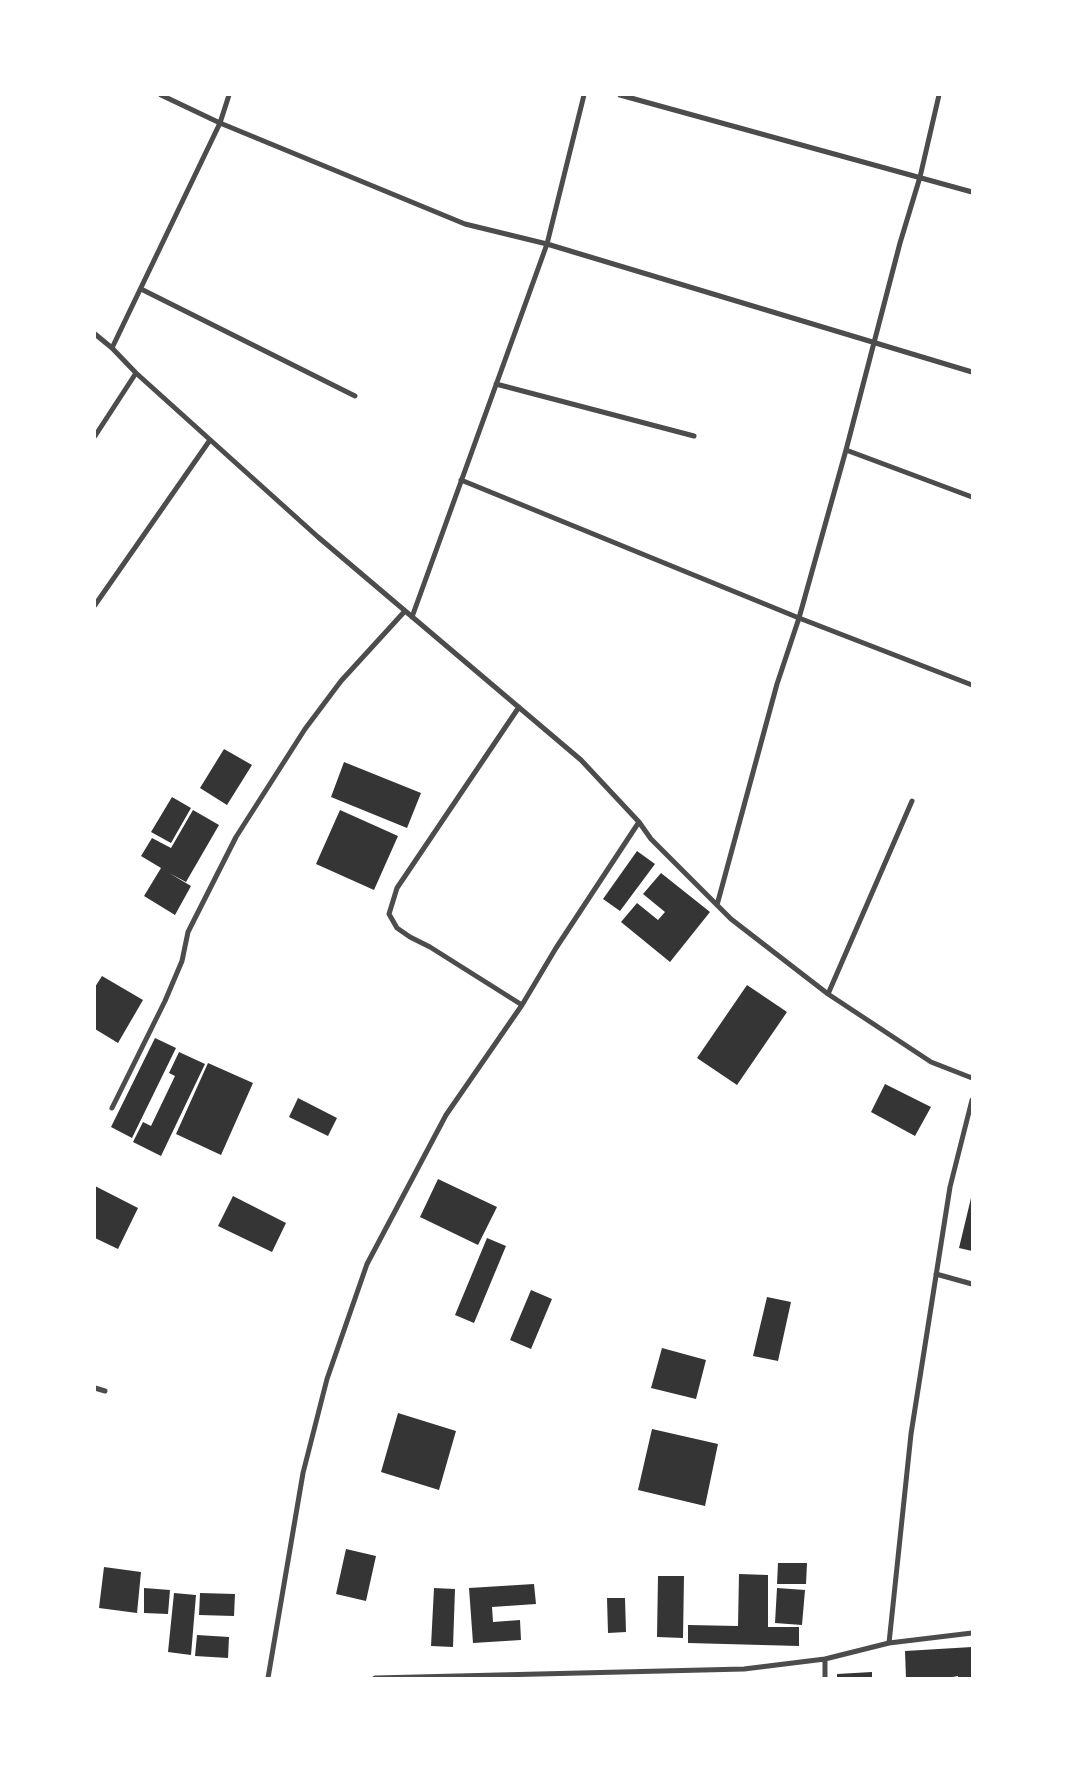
<!DOCTYPE html>
<style>
body{margin:0}
#map{position:relative;width:1067px;height:1773px;overflow:hidden;background:#fff;font-family:"PT Sans Narrow",sans-serif}
canvas{display:block}
.frame{position:absolute;inset:0;border:96px solid #fff;pointer-events:none}
</style>
<div id="map">
<canvas width="1067" height="1773"></canvas>
<div class="frame"></div>
</div>
<script>
const g = document.querySelector('canvas').getContext('2d');
g.lineJoin = 'round';
function fillPath(path, color) { g.fillStyle = color; g.fill(path, 'evenodd'); }
const shape = rows => new Path2D(rows.map(r => 'M' + r).join(''));
function stroke(path, color, width, dash) { g.strokeStyle = color; g.lineWidth = width; g.lineCap = dash ? 'butt' : 'round'; g.setLineDash(dash || []); g.stroke(path); }
fillPath(shape([
 [224,749,252,765,227,805,200,788],
 [344,762,421,793,407,828,331,797],
 [172,797,191,808,171,843,151,832],
 [193,810,219,825,186,882,169,873,191,886,175,915,144,896,161,868,141,856,152,838,171,848],
 [340,810,398,836,374,890,316,864],
 [637,851,655,864,620,911,603,899],
 [661,873,710,912,670,962,621,922,637,903,658,920,665,912,643,894],
 [102,976,143,1000,118,1043,95,1029,95,987],
 [747,985,787,1012,737,1085,697,1058],
 [155,1038,176,1048,132,1138,111,1127],
 [179,1052,205,1064,161,1156,133,1142,143,1122,151,1126,175,1076,169,1073],
 [208,1063,253,1083,221,1155,176,1134],
 [885,1084,931,1107,915,1136,871,1112],
 [298,1098,337,1118,328,1136,289,1117],
 [438,1179,497,1207,478,1245,420,1217],
 [95,1186,138,1208,118,1249,95,1238],
 [233,1196,286,1223,272,1252,218,1226],
 [971,1198,972,1198,972,1251,959,1248],
 [487,1238,506,1246,474,1323,455,1315],
 [531,1290,552,1299,531,1349,510,1340],
 [767,1297,791,1302,778,1361,753,1356],
 [662,1348,706,1360,696,1399,651,1388],
 [398,1413,456,1431,439,1490,381,1472],
 [652,1429,718,1444,705,1506,638,1490],
 [346,1549,376,1556,366,1601,336,1594],
 [778,1563,807,1563,806,1584,777,1584],
 [104,1567,141,1572,137,1613,99,1608],
 [739,1574,768,1575,768,1627,799,1627,799,1646,688,1643,688,1625,738,1626],
 [658,1576,684,1576,683,1638,657,1637],
 [534,1584,536,1604,492,1607,493,1622,520,1620,521,1640,473,1643,469,1588],
 [144,1588,170,1590,168,1614,144,1613],
 [434,1588,455,1589,453,1647,431,1646],
 [777,1588,805,1590,802,1625,775,1623],
 [174,1593,196,1595,191,1655,168,1652],
 [200,1593,235,1594,234,1616,199,1615],
 [607,1598,625,1598,626,1632,608,1633],
 [197,1635,229,1637,228,1658,195,1656],
 [972,1647,972,1678,958,1678,958,1676,947,1678,906,1678,905,1651],
 [872,1672,872,1678,837,1678,837,1674]
]), '#353535');
stroke(shape([
 [161,95,220,123,465,224,547,244,972,372],
 [620,95,972,192],
 [141,289,355,396],
 [95,334,112,348,136,373,318,537,581,760,639,822,651,839,731,919,828,994,931,1062,972,1078],
 [112,348,220,123,229,95],
 [496,384,694,436],
 [95,436,136,373],
 [846,450,972,497],
 [461,480,799,618,972,685],
 [95,605,210,440],
 [412,617,547,244,584,95],
 [519,707,397,888,389,914,397,928,410,937,430,947,522,1005],
 [717,905,777,684,799,618,846,450,900,243,920,177,939,95],
 [828,994,912,801],
 [112,1108,165,1001,182,961,188,932,236,837,305,729,341,681,405,611],
 [936,1274,972,1284],
 [95,1388,105,1391],
 [889,1643,911,1434,950,1187,972,1100],
 [268,1678,303,1473,327,1379,367,1264,446,1115,522,1005,556,948,639,822],
 [375,1678,744,1669,825,1659,889,1643,972,1633],
 [825,1678,825,1659]
]), '#4c4c4c', 5);
</script>
